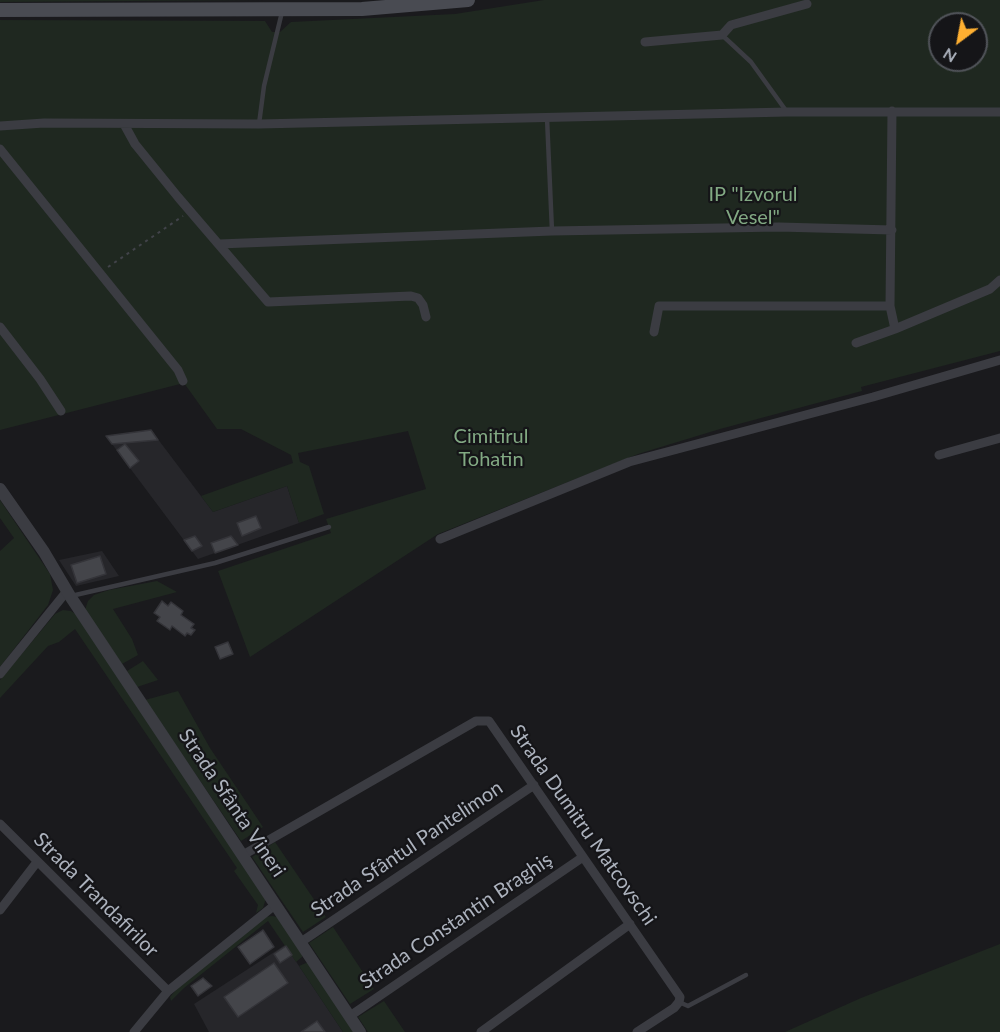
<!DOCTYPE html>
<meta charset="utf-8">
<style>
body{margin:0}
#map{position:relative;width:1000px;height:1032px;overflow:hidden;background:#1a1a1d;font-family:Lato,sans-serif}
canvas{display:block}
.north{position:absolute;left:928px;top:12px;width:60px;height:60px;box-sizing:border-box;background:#151518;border:2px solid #51545a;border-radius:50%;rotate:212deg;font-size:16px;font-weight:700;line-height:24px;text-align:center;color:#acb2bd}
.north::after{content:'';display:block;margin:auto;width:21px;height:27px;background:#feaf31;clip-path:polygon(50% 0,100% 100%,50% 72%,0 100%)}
</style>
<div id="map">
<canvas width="1000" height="1032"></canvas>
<div class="north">N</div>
</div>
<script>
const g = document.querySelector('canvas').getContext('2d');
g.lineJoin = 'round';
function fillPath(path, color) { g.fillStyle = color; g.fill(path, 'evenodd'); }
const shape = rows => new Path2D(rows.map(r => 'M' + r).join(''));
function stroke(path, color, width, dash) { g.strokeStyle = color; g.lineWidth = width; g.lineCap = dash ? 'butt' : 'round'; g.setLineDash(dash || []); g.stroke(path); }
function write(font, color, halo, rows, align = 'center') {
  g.font = font + ' Lato,sans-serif'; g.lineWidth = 4.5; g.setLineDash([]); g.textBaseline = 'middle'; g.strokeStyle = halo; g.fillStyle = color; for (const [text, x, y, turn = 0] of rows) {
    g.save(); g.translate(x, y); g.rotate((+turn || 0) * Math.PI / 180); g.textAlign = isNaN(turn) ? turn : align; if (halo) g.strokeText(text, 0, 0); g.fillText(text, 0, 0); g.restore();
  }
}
fillPath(shape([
 [151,430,213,512,287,486,299,523,198,559,106,436],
 [102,551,119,576,76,586,59,560],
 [285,945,343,1032,209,1032,194,1004]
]), '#26262a');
fillPath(shape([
 [0,0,264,0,0,2],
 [544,0,1000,0,1000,351,861,387,862,391,720,429,638,454,438,534,250,657,218,571,331,533,326,519,426,489,408,431,298,453,300,462,309,466,324,514,299,523,287,486,213,512,201,496,293,463,291,455,241,429,217,429,184,383,0,430,0,20,265,21,272,32,280,32,291,22,455,14],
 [940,24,976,24,976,60,940,60],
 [0,500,50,574,53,590,48,605,0,667,0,551,14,538,0,518],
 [157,581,177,592,113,609,132,639,138,655,122,664,85,610,88,601,94,595,109,590],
 [63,610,71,611,80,617,266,898,263,908,256,913,258,905,234,871,237,868,75,629,59,642,48,646,0,698,0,680,55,614],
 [143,661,158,680,137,687,127,671],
 [178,691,210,748,263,827,241,841,145,700],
 [275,842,326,917,303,932,252,857],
 [272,916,278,917,303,954,302,957,296,962,268,921,184,988,171,1001,170,997,180,985,265,917],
 [333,927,374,989,350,1004,309,943],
 [1000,944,1000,1032,785,1032,861,998],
 [306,963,309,963,356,1032,343,1032,299,966],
 [384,1001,405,1032,368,1032,358,1017]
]), '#1f2820');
const building = shape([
 [151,430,158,440,112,444,106,436,151,430],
 [125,444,139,461,130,468,117,450,125,444],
 [256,516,261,528,242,536,237,523,256,516],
 [195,536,202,546,192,551,184,540,195,536],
 [231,536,238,545,215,553,211,543,231,536],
 [100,556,106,574,77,583,71,565,100,556],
 [162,601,168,606,171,602,183,611,181,615,194,624,191,628,195,630,191,635,187,633,185,636,172,626,170,630,157,621,160,617,154,613,162,601],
 [228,642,233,654,220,659,215,647,228,642],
 [263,930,274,947,250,964,238,947,263,930],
 [286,946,292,955,280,963,274,954,286,946],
 [274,963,288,983,238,1017,224,997,274,963],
 [203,978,212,986,198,996,191,986,203,978],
 [317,1021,325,1032,301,1032,317,1021]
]);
fillPath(building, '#44454a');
stroke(building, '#343439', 1.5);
stroke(shape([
 [108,267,183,216]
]), '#414349', 2, [3, 4.5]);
stroke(shape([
 [722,35,751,62,787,112],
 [547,118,552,231],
 [259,124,264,86,282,12],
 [71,596,215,563,329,527],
 [679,1002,688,1006,746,975]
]), '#3b3c42', 4.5);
stroke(shape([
 [645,42,722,35,731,25,807,4],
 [892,111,890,306,895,329],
 [124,124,135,144,178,197,268,302,411,296,418,298,423,305,426,317],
 [0,126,44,123,259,124,787,112,1000,112],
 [0,149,178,370,183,381],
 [219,244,552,231,779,227,892,230],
 [0,327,40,379,61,411],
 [654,332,659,306,890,306],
 [856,343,895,329,990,289,1000,280],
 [939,455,1000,438],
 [440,539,629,462,873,397,1000,360],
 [0,674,67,591],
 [0,824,168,991],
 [243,855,476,721,489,721,680,997,679,1002,674,1008,637,1032],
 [0,910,37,862],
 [301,942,534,785],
 [350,1016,583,857],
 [134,1032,168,991,276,904],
 [481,1032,630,924]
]), '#3b3c42', 9);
stroke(shape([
 [0,489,44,552,70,596,360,1032]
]), '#3b3c42', 12);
stroke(shape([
 [0,10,362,9,468,0]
]), '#494b52', 14);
write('20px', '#82a983', '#151518', [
 ["IP \"Izvorul",753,195],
 ["Vesel\"",753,218],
 ["Cimitirul",491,437],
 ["Tohatin",491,460]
]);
write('20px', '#acb2bd', '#151518', [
 ["Strada Sfânta Vineri",232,803,56],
 ["Strada Dumitru Matcovschi",583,825,55],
 ["Strada Sfântul Pantelimon",407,849,-34],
 ["Strada Trandafirilor",96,895,45],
 ["Strada Constantin Braghiş",456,921,-34]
]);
</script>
